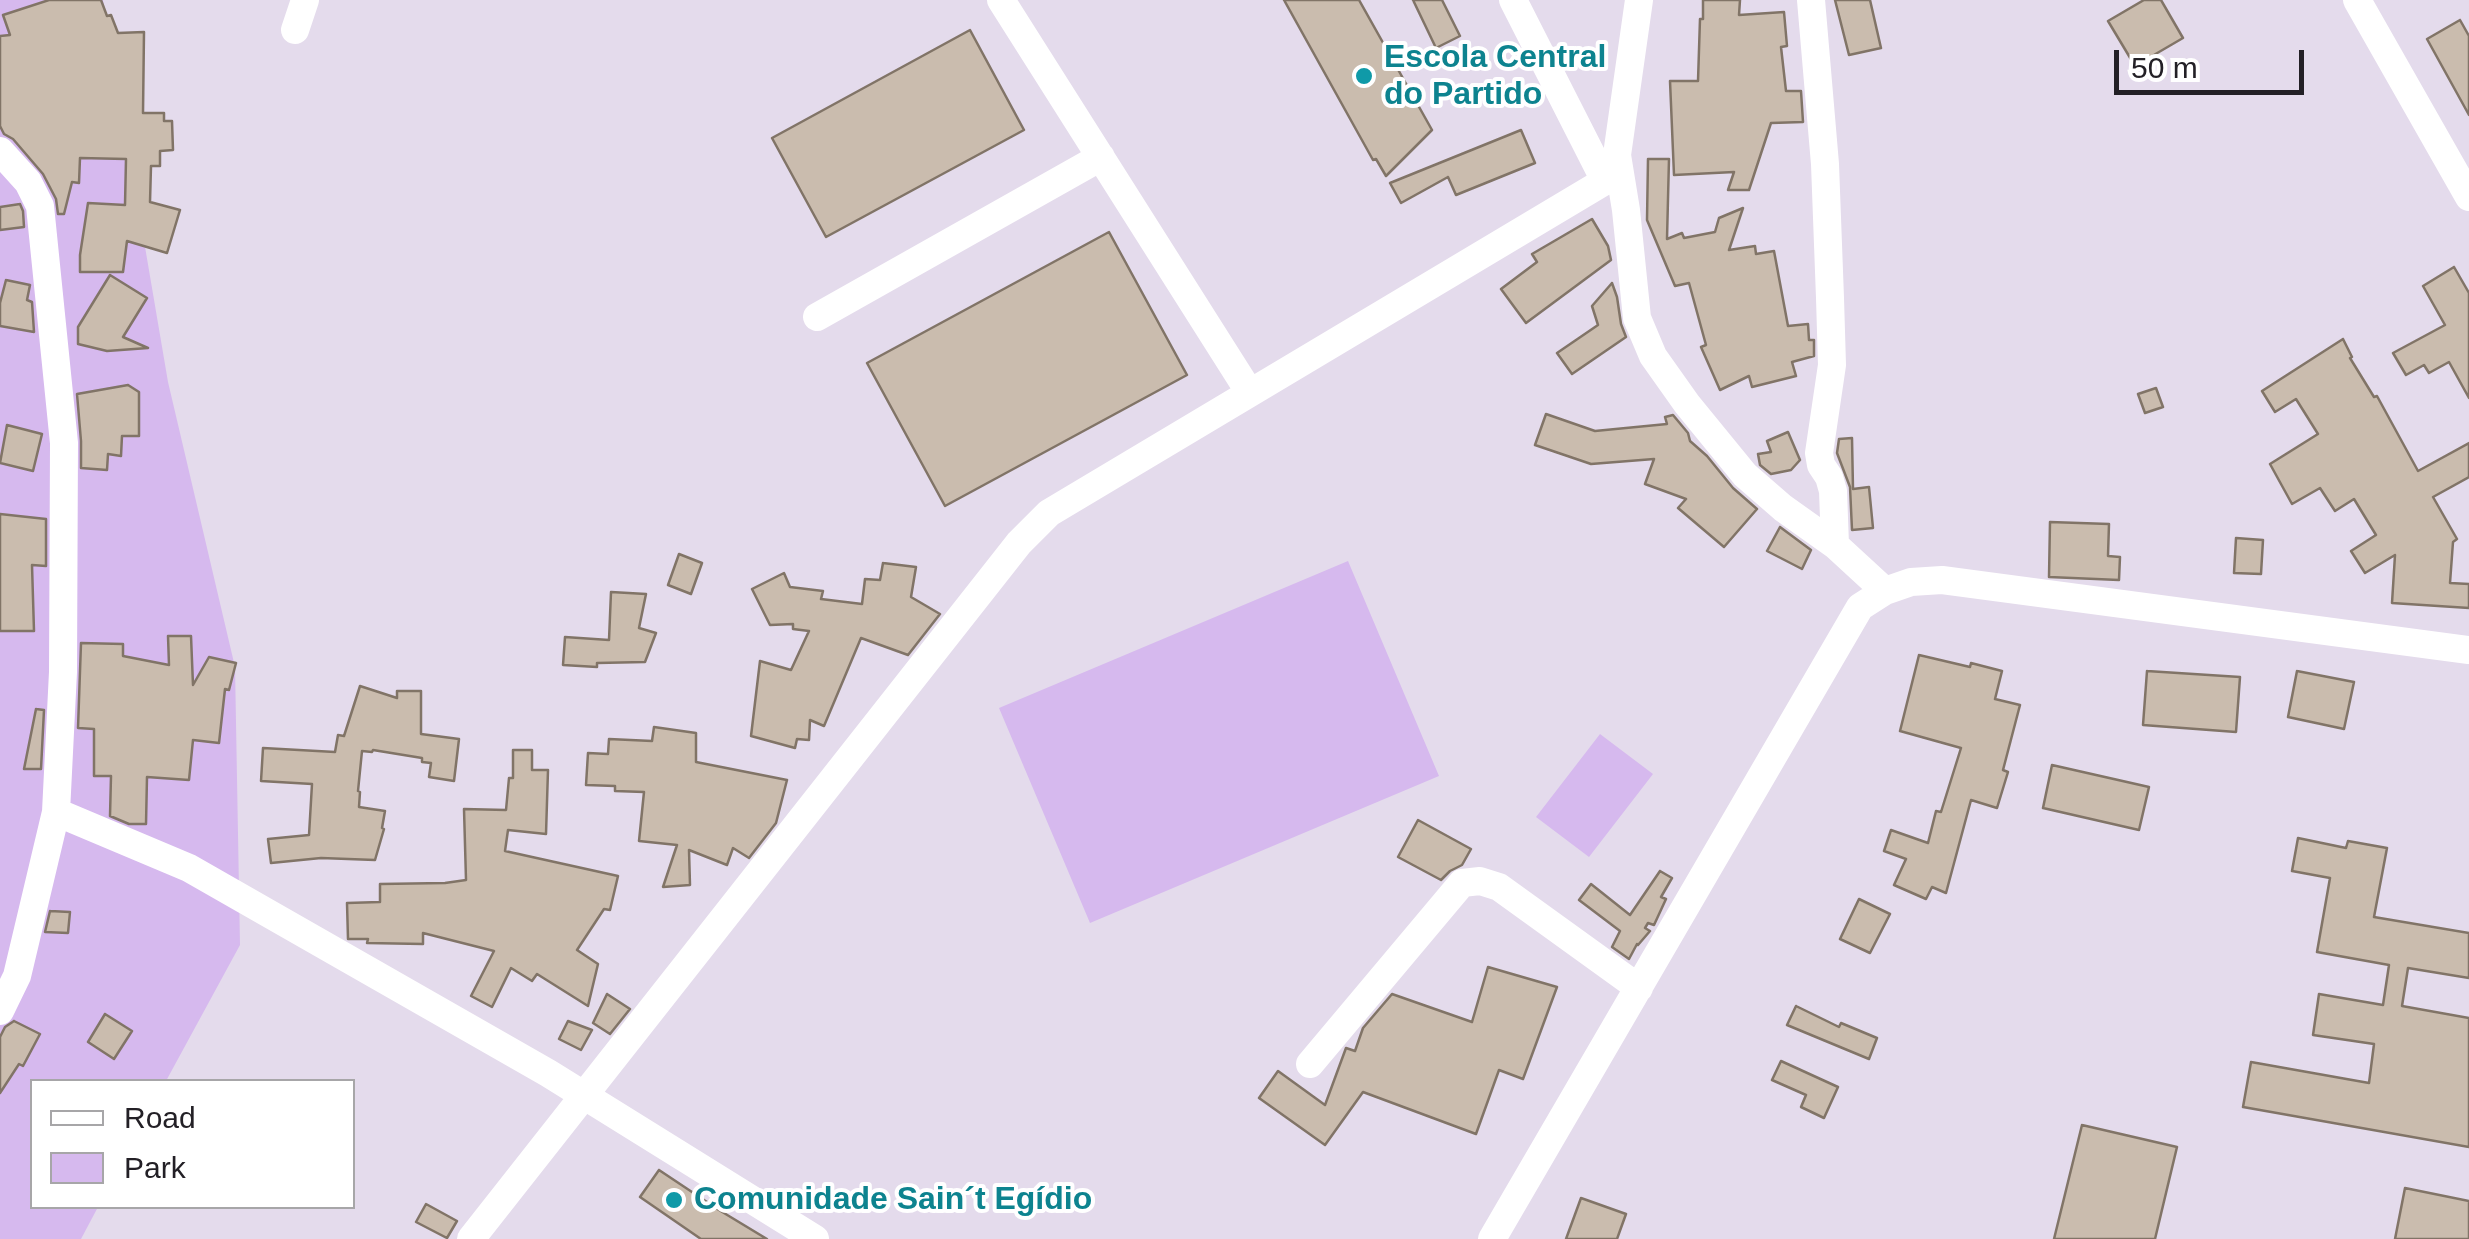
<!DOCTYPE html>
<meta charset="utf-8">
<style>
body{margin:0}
#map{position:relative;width:2469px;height:1239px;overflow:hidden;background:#e4dbec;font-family:Arial,sans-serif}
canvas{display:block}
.legend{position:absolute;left:30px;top:1079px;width:325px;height:130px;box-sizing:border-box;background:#fff;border:2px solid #a7a6a8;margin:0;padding:12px 18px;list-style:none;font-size:30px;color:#232026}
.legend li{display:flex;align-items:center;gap:20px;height:50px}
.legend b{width:50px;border:2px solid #a7a6a8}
.scale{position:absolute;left:2114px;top:50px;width:190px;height:45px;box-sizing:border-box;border:5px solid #232026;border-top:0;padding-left:12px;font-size:30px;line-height:35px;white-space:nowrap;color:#232026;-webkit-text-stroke:8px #fff;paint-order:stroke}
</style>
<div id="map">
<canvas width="2469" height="1239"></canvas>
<ul class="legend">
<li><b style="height:12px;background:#fff"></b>Road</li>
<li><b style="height:28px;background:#d6b9ee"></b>Park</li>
</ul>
<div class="scale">50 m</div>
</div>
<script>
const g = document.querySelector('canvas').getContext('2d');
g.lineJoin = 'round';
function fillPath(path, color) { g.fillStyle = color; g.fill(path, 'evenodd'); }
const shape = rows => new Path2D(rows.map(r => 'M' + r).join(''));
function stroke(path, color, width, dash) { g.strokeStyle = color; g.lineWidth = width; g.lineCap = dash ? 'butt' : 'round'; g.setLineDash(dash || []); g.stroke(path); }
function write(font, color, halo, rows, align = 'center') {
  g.font = font + ' Arial,sans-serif'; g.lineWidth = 8; g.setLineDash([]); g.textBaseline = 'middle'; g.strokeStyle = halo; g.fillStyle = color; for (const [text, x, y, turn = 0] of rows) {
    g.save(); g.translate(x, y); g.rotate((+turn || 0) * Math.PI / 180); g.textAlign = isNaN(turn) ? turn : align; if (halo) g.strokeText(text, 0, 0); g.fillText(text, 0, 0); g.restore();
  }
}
fillPath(shape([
 [0,0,103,0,168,382,235,667,240,945,166,1081,32,1082,32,1206,98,1207,81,1239,0,1239],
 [1348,561,1439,776,1090,923,999,708],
 [1600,734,1653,774,1589,857,1536,817]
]), '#d6b9ee');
const building = shape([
 [49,0,101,0,107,16,111,15,118,33,144,32,143,113,164,113,164,121,172,121,173,150,160,151,160,166,151,166,150,202,180,210,167,253,127,241,123,272,80,272,80,255,88,203,125,205,126,159,80,158,79,183,72,182,64,214,58,214,56,199,43,174,13,139,4,134,0,126,0,36,10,35,3,15,49,0],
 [1284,0,1359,0,1432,130,1386,176,1376,159,1373,160,1284,0],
 [1413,0,1442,0,1460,36,1436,48,1413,0],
 [1703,0,1740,0,1739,15,1784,12,1787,46,1781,47,1786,91,1801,91,1803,122,1771,123,1749,190,1728,190,1734,172,1674,175,1670,81,1698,81,1700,19,1703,19,1703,0],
 [1835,0,1870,0,1881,48,1849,55,1835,0],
 [2144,0,2161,0,2183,38,2135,66,2108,21,2144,0],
 [2460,20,2469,36,2469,115,2427,39,2460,20],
 [970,30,1024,130,826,237,772,138,970,30],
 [1521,130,1535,163,1456,195,1448,177,1401,203,1390,183,1521,130],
 [1648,159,1669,159,1667,239,1682,233,1684,238,1715,232,1719,218,1743,208,1729,250,1755,246,1756,254,1774,251,1788,326,1808,324,1809,340,1814,340,1814,356,1792,362,1796,376,1752,387,1749,376,1720,390,1701,347,1706,345,1689,283,1675,286,1647,220,1648,159],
 [20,204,23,211,24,227,0,230,0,207,20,204],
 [1592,219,1608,246,1611,260,1526,323,1501,289,1537,262,1532,254,1592,219],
 [1109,232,1187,375,945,506,867,363,1109,232],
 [2454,267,2469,293,2469,398,2449,362,2429,373,2424,365,2406,375,2393,353,2445,325,2423,286,2454,267],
 [110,275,147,298,123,337,148,348,107,351,78,344,78,327,110,275],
 [6,280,30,285,27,300,32,302,34,332,0,326,0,303,6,280],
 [1612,283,1617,297,1621,324,1626,337,1572,374,1557,353,1598,325,1592,306,1612,283],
 [2343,339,2352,357,2350,358,2374,397,2377,396,2418,471,2469,443,2469,477,2433,497,2457,539,2453,542,2450,583,2469,584,2469,608,2392,603,2395,555,2365,573,2351,551,2376,535,2354,499,2335,511,2320,488,2292,504,2270,464,2318,434,2296,399,2275,412,2262,391,2343,339],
 [128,385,139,392,139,436,122,436,121,456,108,454,107,470,81,468,81,441,77,394,128,385],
 [2156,388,2163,407,2145,413,2138,394,2156,388],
 [1546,414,1595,431,1667,424,1665,417,1673,415,1688,433,1690,441,1707,456,1733,488,1757,509,1724,547,1678,508,1686,499,1645,484,1654,459,1591,464,1535,445,1546,414],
 [7,425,42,434,33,471,0,463,7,425],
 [1788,432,1800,460,1791,470,1771,474,1760,465,1758,454,1771,452,1767,441,1788,432],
 [1852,438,1853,489,1869,487,1873,528,1852,530,1850,487,1837,453,1839,439,1852,438],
 [0,514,46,519,46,566,32,565,34,631,0,631,0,514],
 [2050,522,2109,524,2108,556,2120,557,2119,580,2049,577,2050,522],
 [1780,527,1811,550,1802,569,1767,551,1780,527],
 [2236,538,2263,540,2261,574,2234,573,2236,538],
 [679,554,702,563,691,594,668,585,679,554],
 [883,563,916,567,911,597,940,614,908,655,861,638,824,726,810,720,809,740,797,739,795,748,751,736,760,661,791,670,809,631,793,629,793,624,770,625,752,589,784,573,790,587,823,591,821,599,862,604,865,579,880,580,883,563],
 [611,592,646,594,639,628,656,633,645,662,597,663,597,667,563,665,565,637,609,640,611,592],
 [168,636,191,636,193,685,209,657,236,663,229,690,225,689,219,743,193,740,189,780,147,777,146,824,129,824,110,816,111,776,94,776,94,729,78,728,81,643,123,644,123,656,169,665,168,636],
 [1919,655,1970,667,1971,663,2002,671,1995,699,2020,705,2003,770,2008,772,1997,808,1971,800,1946,893,1932,887,1926,899,1894,885,1906,859,1884,851,1891,830,1928,843,1936,811,1941,812,1961,748,1900,731,1919,655],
 [2147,671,2240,677,2236,732,2143,725,2147,671],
 [2297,671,2354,682,2344,729,2288,717,2297,671],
 [360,686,397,698,397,691,421,691,421,734,459,739,454,781,429,777,431,763,422,762,422,758,373,750,372,752,362,751,358,791,360,792,359,807,385,811,382,828,384,829,375,860,321,858,271,863,268,839,309,835,312,784,261,781,263,748,335,752,338,735,344,736,360,686],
 [36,709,44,710,41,769,24,769,36,709],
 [654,727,696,733,696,762,787,780,776,823,749,858,733,848,727,865,689,850,690,885,663,887,677,845,639,841,644,792,615,791,615,786,586,785,588,753,608,754,609,739,652,741,654,727],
 [513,750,532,750,532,770,548,770,546,834,508,830,505,851,618,876,610,910,604,909,577,950,598,964,588,1006,537,974,532,981,511,968,492,1007,471,996,494,951,423,933,423,944,367,943,368,939,348,939,347,903,380,902,380,884,445,883,466,880,464,809,506,810,509,778,513,778,513,750],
 [2052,765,2149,787,2139,830,2043,808,2052,765],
 [1418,820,1471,849,1462,865,1450,871,1441,880,1398,857,1418,820],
 [2298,838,2346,848,2348,841,2387,848,2374,917,2469,933,2469,978,2408,968,2402,1006,2469,1018,2469,1147,2243,1107,2251,1062,2369,1083,2374,1044,2313,1035,2319,994,2383,1005,2389,965,2317,952,2330,878,2292,871,2298,838],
 [1660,871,1672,878,1661,897,1666,899,1654,925,1648,923,1645,928,1650,931,1638,945,1637,944,1629,959,1612,947,1620,931,1579,900,1591,884,1630,915,1660,871],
 [1859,899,1890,914,1870,953,1840,939,1859,899],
 [50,911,70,912,68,933,45,932,50,911],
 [1488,967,1557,987,1523,1079,1499,1070,1476,1134,1363,1092,1325,1145,1259,1098,1278,1071,1325,1105,1346,1048,1355,1051,1363,1028,1392,994,1472,1022,1488,967],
 [607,994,630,1009,610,1034,593,1023,607,994],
 [1796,1006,1839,1027,1841,1023,1877,1038,1869,1059,1787,1025,1796,1006],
 [105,1014,132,1031,114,1059,88,1042,105,1014],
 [14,1021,40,1034,23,1066,19,1064,0,1093,0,1037,5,1027,14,1021],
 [568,1021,592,1030,581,1050,559,1039,568,1021],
 [1781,1061,1838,1087,1824,1118,1801,1107,1806,1095,1772,1080,1781,1061],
 [2082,1125,2177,1147,2155,1239,2054,1239,2082,1125],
 [659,1170,719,1210,767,1239,701,1239,640,1197,659,1170],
 [2405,1188,2469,1201,2469,1239,2395,1239,2405,1188],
 [1581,1198,1626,1214,1617,1239,1566,1239,1581,1198],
 [426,1204,457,1221,447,1238,416,1222,426,1204]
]);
fillPath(building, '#cabcae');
stroke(building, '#817467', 2.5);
stroke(shape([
 [1001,0,1250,393],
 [1513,0,1605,181],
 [1811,0,1825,164,1830,298,1832,365,1819,453,1821,465,1829,477,1833,491,1835,545],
 [2357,0,2469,197],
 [295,30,305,0],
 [0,151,28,182,40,206,64,443,63,672,56,812,17,976,0,1011],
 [1617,155,1626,210,1637,318,1653,356,1687,404,1745,475,1783,508,1835,545,1885,591],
 [817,317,1101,157],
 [56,812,189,868,548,1073,815,1239],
 [1310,1064,1462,883,1480,881,1499,887,1639,988],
 [471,1239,1019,543,1049,513,1605,181,1617,155,1639,0],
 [1492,1239,1860,607,1885,591,1911,582,1942,580,2469,650]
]), '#fff', 28);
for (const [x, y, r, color] of [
 [1364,76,10,"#0f9aa8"],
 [674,1200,10,"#0f9aa8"]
]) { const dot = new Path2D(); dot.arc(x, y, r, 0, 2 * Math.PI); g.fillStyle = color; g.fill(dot); stroke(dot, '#fff', 4); }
write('bold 32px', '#0d838f', '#fff', [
 ["Escola Central",1384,58],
 ["do Partido",1384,95],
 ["Comunidade Sain´t Egídio",694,1200]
], 'left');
</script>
